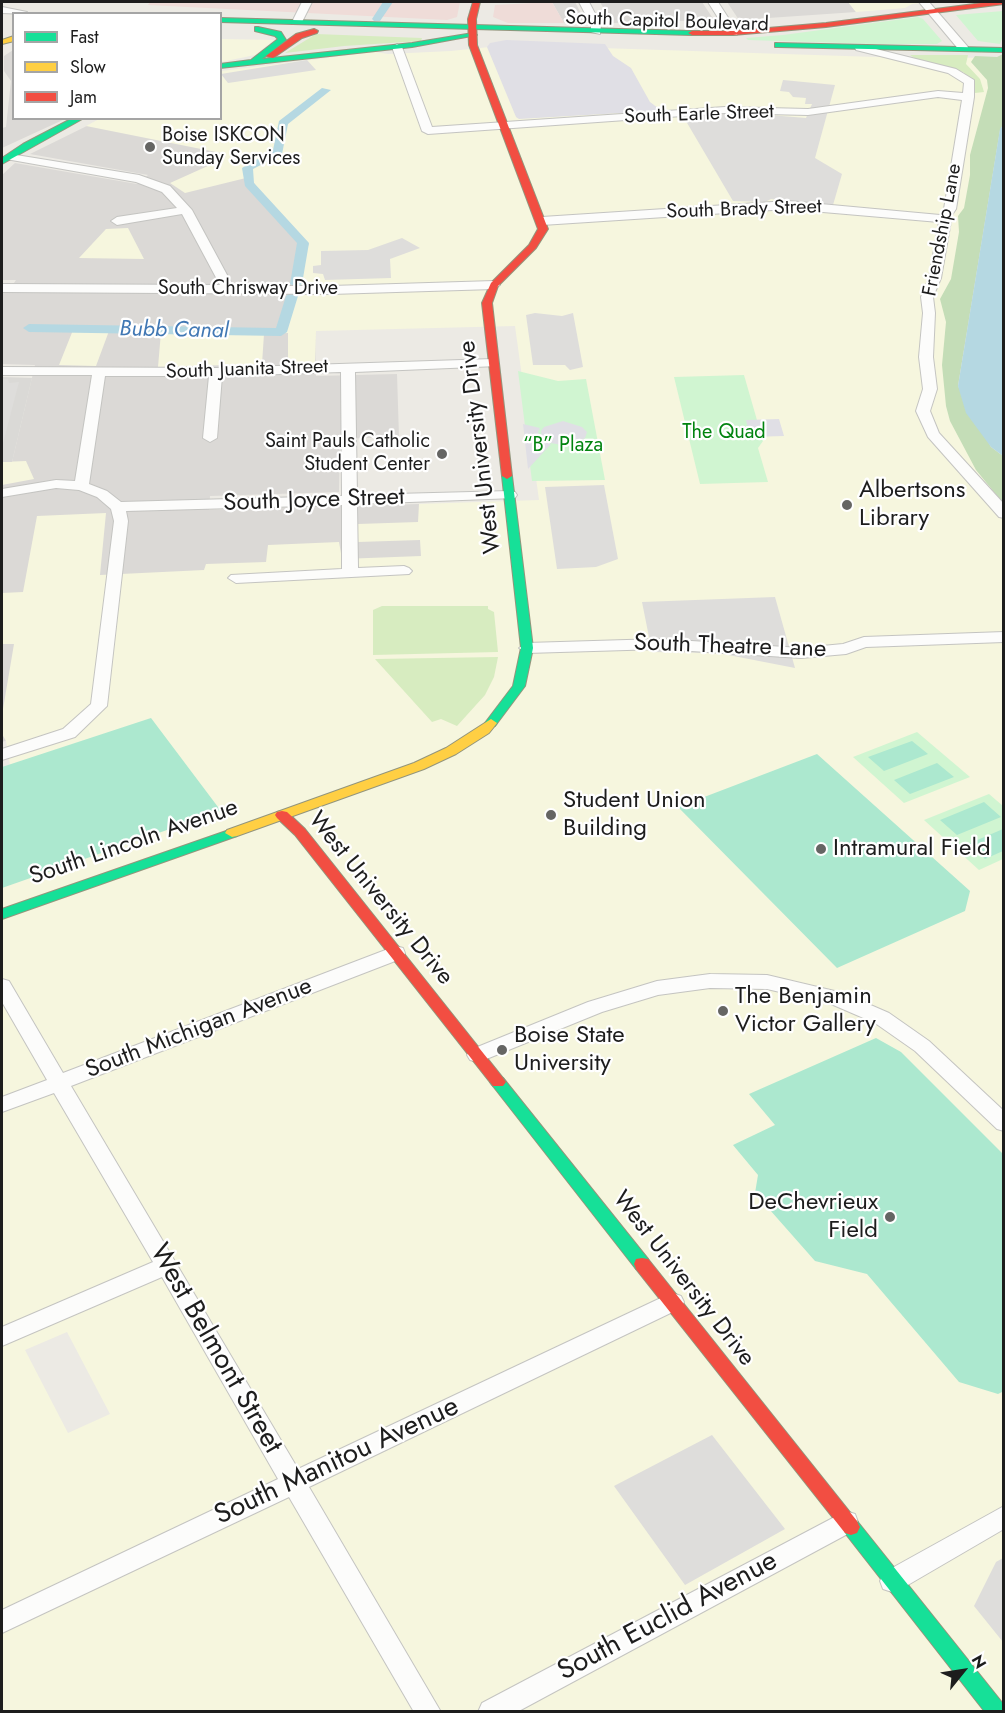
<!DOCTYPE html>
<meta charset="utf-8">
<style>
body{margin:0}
#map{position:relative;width:1005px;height:1713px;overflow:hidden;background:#eceae4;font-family:Jost,sans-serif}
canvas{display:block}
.frame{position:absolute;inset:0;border:3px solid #1d1d1d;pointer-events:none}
.legend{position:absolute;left:12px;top:12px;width:210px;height:108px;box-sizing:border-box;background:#fff;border:2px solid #a5a5a5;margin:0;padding:8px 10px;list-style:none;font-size:18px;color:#1d1d1d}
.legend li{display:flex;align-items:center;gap:12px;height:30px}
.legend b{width:30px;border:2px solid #a5a5a5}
.north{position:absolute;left:933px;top:1641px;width:60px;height:60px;-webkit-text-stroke:4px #fff;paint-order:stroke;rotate:60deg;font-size:16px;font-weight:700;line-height:24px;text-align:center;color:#1d1d1d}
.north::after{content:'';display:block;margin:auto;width:21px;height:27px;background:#1d1d1d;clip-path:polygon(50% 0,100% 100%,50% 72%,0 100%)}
</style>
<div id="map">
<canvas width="1005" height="1713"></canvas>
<div class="frame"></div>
<ul class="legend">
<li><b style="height:8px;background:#16e098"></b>Fast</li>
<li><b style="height:8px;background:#ffcf43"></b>Slow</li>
<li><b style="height:8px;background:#f24e42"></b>Jam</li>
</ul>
<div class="north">N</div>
</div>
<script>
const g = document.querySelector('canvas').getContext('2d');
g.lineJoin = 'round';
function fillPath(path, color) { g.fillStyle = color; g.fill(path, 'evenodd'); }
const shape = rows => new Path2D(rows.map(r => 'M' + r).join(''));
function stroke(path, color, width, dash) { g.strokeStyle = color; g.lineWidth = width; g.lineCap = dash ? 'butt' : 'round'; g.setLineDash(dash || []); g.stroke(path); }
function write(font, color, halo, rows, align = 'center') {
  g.font = font + ' Jost,sans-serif'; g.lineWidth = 4.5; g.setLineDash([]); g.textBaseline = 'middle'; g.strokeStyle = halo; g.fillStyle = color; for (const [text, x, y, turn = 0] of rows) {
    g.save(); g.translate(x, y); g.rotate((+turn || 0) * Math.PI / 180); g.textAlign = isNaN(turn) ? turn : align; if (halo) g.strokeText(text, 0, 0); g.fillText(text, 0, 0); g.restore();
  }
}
fillPath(shape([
 [552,2,575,2,586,23,564,23],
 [600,2,702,2,714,20,612,23],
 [727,2,848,2,856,12,739,20],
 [13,50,14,118,65,119,2,148,2,128,6,127,11,81,4,71,4,56],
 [221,71,284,227,309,244,293,286,282,328,252,333,315,331,316,376,397,374,399,437,340,439,339,492,210,496,209,510,419,504,422,556,116,704,2,742,2,462,12,462,35,365,2,364,2,292,8,292,16,280,2,280,2,175,15,163,137,184,148,175,30,154,101,119,220,118]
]), '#dbd9d6');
fillPath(shape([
 [150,2,460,2,457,17,447,20,148,5],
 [552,2,564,23,508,23,493,17,495,5]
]), '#efdcd8');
fillPath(shape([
 [848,2,934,2,912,4,905,8,856,12],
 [221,39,274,40,255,55,221,62],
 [509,45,876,57,1003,58,954,389,958,414,1004,480,1003,1711,2,1711,2,768,10,765,6,741,2,734,2,715,14,644,2,644,2,593,23,592,37,516,106,513,100,575,204,570,206,564,266,562,268,545,339,542,342,559,421,556,420,540,358,542,358,524,418,522,419,504,539,500,515,326,316,331,315,363,288,364,288,333,264,334,262,364,158,367,161,332,246,334,281,328,293,286,309,244,284,227,250,177,185,193,170,183,210,165,221,153,86,126,101,118,220,118,221,71,375,52,388,54,451,51],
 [67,1332,110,1414,68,1433,25,1350],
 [128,228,144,259,79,258,106,229],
 [73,330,109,331,96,366,59,365],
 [26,461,34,479,2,485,2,462]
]), '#f6f6de');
fillPath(shape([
 [2,377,32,378,12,462,2,462]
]), '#dad9d6');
fillPath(shape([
 [316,34,422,38,421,41,344,46,285,53],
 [910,55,968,55,966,64,980,79,984,92,975,93,975,82,963,72,916,59],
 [382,606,488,606,488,609,494,612,498,652,373,655,373,610],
 [498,657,494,677,485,695,457,726,441,719,432,722,375,659]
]), '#d7ecc0');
fillPath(shape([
 [1003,54,1003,125,1000,130,958,386,991,447,1003,456,1003,503,976,470,950,421,946,406,942,365,946,322,940,299,951,279,959,232,958,216,964,208,970,175,970,155,988,88,987,80,971,62,975,56,997,57]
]), '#c4ddb7');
fillPath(shape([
 [1003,11,1003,36,1000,44,978,41,956,15],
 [918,17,923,19,942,41,937,44,873,44,748,40,746,38,783,35],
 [518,371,558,381,586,379,605,480,532,481],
 [744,375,763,441,758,448,768,482,700,484,674,377],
 [917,732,970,777,904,803,853,757],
 [989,794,1003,806,1003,859,979,870,924,820]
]), '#d0f5d1');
fillPath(shape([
 [151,718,221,811,2,888,2,767],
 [912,741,928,754,884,771,868,757],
 [817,754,970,891,965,911,837,968,678,807],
 [937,763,954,777,910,794,894,780],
 [984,802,1001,817,957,835,940,820],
 [1003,829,1003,851,985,859,968,844],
 [876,1038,901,1052,1003,1154,1004,1391,998,1394,959,1382,867,1274,815,1261,755,1193,758,1175,733,1145,775,1125,749,1094]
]), '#ace8cf');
fillPath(shape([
 [307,60,316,70,228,83,221,74],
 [783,80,835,85,815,158,842,174,833,205,771,199,765,202,733,201,683,116,746,113,806,118,812,104,805,104,806,98,793,97,789,92,780,91],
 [402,238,420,248,390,259,391,278,325,280,323,274,313,273,313,266,321,265,321,251,368,250],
 [535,313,562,316,573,313,583,367,570,370,565,365,533,365,526,315],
 [2,379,8,379,9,383,19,382,2,447],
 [604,485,618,559,596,567,557,569,545,487],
 [775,597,795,668,718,653,652,652,642,602],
 [712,1435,785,1529,685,1585,614,1486],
 [1003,1558,1003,1642,974,1606,996,1562]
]), '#dedddb');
fillPath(shape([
 [506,40,605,44,613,56,631,68,650,102,658,108,655,111,519,119,516,117,487,47,490,43],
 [779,419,784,436,750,437,746,420],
 [563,421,582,427,587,432,585,438,576,444,563,445,550,443,542,438,541,431,544,427],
 [523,424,540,428,538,432,540,437,551,444,528,469]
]), '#e0dfe5');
fillPath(shape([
 [1003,125,1003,456,991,447,966,413,958,386,1000,129]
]), '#b5d8e2');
fillPath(shape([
 [383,2,393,2,380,21,374,21,372,19,383,2],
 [322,88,331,90,288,124,282,154,253,169,254,183,309,243,302,284,296,287,290,284,297,243,245,186,242,168,273,150,279,121,322,88],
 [292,292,298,296,287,332,281,336,29,332,23,328,29,324,276,328,286,296,292,292]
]), '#b5d8e2');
const street = shape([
 [302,2,312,2,301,24,293,24,292,22,302,2],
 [579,2,589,2,601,25,600,34,591,32,591,25,579,2],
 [708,2,718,2,738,33,737,35,729,35,708,2],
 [919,2,929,2,968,47,968,51,960,51,919,2],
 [2,7,27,12,28,14,2,13,2,7],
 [397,44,402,47,432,127,725,107,808,109,938,91,963,93,964,83,948,73,856,50,855,48,860,45,956,69,974,80,974,97,956,209,952,215,941,278,933,297,935,313,933,357,937,389,930,411,939,433,1004,504,1004,518,999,517,928,437,916,411,923,389,919,357,923,313,921,297,929,278,939,222,788,209,542,225,536,221,542,217,788,201,940,215,944,209,962,100,938,97,808,115,725,113,428,134,422,131,392,47,397,44],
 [10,154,139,175,170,186,192,210,233,286,331,286,494,281,500,285,494,289,331,294,2,292,2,284,220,285,182,214,117,225,111,221,117,217,177,208,162,192,136,182,6,159,4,157,10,154],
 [493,359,498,360,498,366,355,372,357,495,510,491,515,492,517,495,515,498,357,504,358,568,404,566,409,568,412,571,409,574,236,583,228,578,231,575,342,569,342,505,126,511,128,521,107,706,75,737,2,760,2,749,63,729,91,704,114,521,111,509,97,497,79,490,56,488,2,497,2,489,56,480,75,481,92,375,2,375,2,367,216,368,493,359],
 [341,372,342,496,121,502,107,491,89,484,105,376,209,376,203,438,210,442,217,438,222,376,341,372],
 [1004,632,1004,642,866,647,846,654,801,658,660,649,527,653,519,648,527,643,660,639,801,648,843,644,864,637,1004,632],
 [396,946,403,948,405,953,403,958,71,1086,298,1469,665,1296,673,1293,681,1296,684,1302,681,1308,309,1487,441,1712,414,1712,289,1497,2,1633,2,1610,278,1479,162,1277,2,1346,2,1327,153,1262,54,1093,2,1112,2,1097,47,1080,2,1002,2,979,9,981,63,1073,396,946],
 [710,974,767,975,843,993,889,1013,929,1041,1004,1111,1004,1131,997,1129,915,1051,875,1023,831,1004,767,989,710,988,658,995,602,1012,484,1060,477,1062,470,1060,467,1055,470,1050,588,1002,657,981,710,974],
 [1004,1506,1004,1529,901,1589,892,1592,883,1589,880,1581,883,1573,1004,1506],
 [846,1511,855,1514,858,1522,855,1530,517,1712,478,1712,482,1703,846,1511]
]);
const fast = shape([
 [220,18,692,31,696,33,692,35,220,22,220,18],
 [258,27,281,32,286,40,262,59,412,43,473,33,477,35,412,47,220,68,220,64,251,60,278,39,275,36,255,31,255,27,258,27],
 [775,43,1004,48,1004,52,778,47,775,47,775,43],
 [73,118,84,118,2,164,2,158,23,144,73,118],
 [507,473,512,476,533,648,525,686,495,726,491,727,485,723,513,686,521,648,502,476,507,473],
 [232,829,239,833,237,836,2,919,2,909,232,829],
 [498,1076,503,1078,648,1259,650,1264,648,1269,642,1270,636,1269,493,1086,490,1082,493,1078,498,1076],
 [851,1519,857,1521,1004,1705,1004,1712,985,1712,845,1533,842,1527,845,1521,851,1519]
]);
const slow = shape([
 [14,36,14,41,2,44,2,40,14,36],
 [491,719,497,723,489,733,456,754,424,769,237,836,232,837,225,833,227,830,414,763,446,748,491,719]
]);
const jam = shape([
 [473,2,480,2,476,19,477,45,548,229,536,248,498,286,492,303,512,476,507,479,502,476,482,303,491,283,529,245,538,229,469,45,468,19,473,2],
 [990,2,1004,2,1004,4,826,27,733,35,692,35,688,33,692,31,733,31,826,23,990,2],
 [314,29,318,31,317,33,302,38,273,58,266,56,296,34,314,29],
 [282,811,287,812,305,829,503,1078,506,1082,503,1086,493,1086,295,835,277,818,275,815,277,812,282,811],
 [642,1258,648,1259,857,1521,860,1527,857,1533,851,1535,845,1533,636,1269,634,1264,636,1259,642,1258]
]);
stroke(street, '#c4c4c1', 2);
stroke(fast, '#93957c', 2);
stroke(slow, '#93957c', 2);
stroke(jam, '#93957c', 2);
fillPath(street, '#fcfcfb');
fillPath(fast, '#16e098');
fillPath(slow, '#ffcf43');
fillPath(jam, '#f24e42');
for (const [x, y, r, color] of [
 [150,147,6,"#656563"],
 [442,454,6,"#656563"],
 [847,505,6,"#656563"],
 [551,815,6,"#656563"],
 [821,849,6,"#656563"],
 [723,1011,6,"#656563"],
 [502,1050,6,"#656563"],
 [890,1217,6,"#656563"]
]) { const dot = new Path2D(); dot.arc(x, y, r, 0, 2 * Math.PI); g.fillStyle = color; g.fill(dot); stroke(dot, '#fff', 2); }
write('20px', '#1d1d1d', '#fff', [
 ["South Capitol Boulevard",667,22,2],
 ["South Earle Street",699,115,-2],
 ["South Brady Street",744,210,-2],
 ["Friendship Lane",943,230,-79],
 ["South Chrisway Drive",248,289],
 ["South Juanita Street",247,370,-2]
]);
write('20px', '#1d1d1d', '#fff', [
 ["Boise ISKCON",162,136],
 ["Sunday Services",162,159],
 ["Saint Pauls Catholic",430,442,"right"],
 ["Student Center",430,465,"right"]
], 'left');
write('20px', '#028410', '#fff', [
 ["The Quad",724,433],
 ["“B” Plaza",563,446]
]);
write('italic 22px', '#4178b4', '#fff', [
 ["Bubb Canal",174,331,1]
]);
write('24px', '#1d1d1d', '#fff', [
 ["West University Drive",481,447,-97],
 ["South Joyce Street",314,501,-2],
 ["South Theatre Lane",730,647,2],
 ["South Lincoln Avenue",134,843,-19],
 ["West University Drive",380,899,51],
 ["South Michigan Avenue",199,1029,-21],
 ["West University Drive",683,1279,52]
]);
write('24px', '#1d1d1d', '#fff', [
 ["Albertsons",859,491],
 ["Library",859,519],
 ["Student Union",563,801],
 ["Building",563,829],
 ["Intramural Field",833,849],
 ["The Benjamin",735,997],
 ["Victor Gallery",735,1025],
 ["Boise State",514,1036],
 ["University",514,1064],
 ["DeChevrieux",878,1203,"right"],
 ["Field",878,1231,"right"]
], 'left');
write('28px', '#1d1d1d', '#fff', [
 ["West Belmont Street",215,1349,60],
 ["South Manitou Avenue",337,1462,-25],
 ["South Euclid Avenue",668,1617,-28]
]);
</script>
